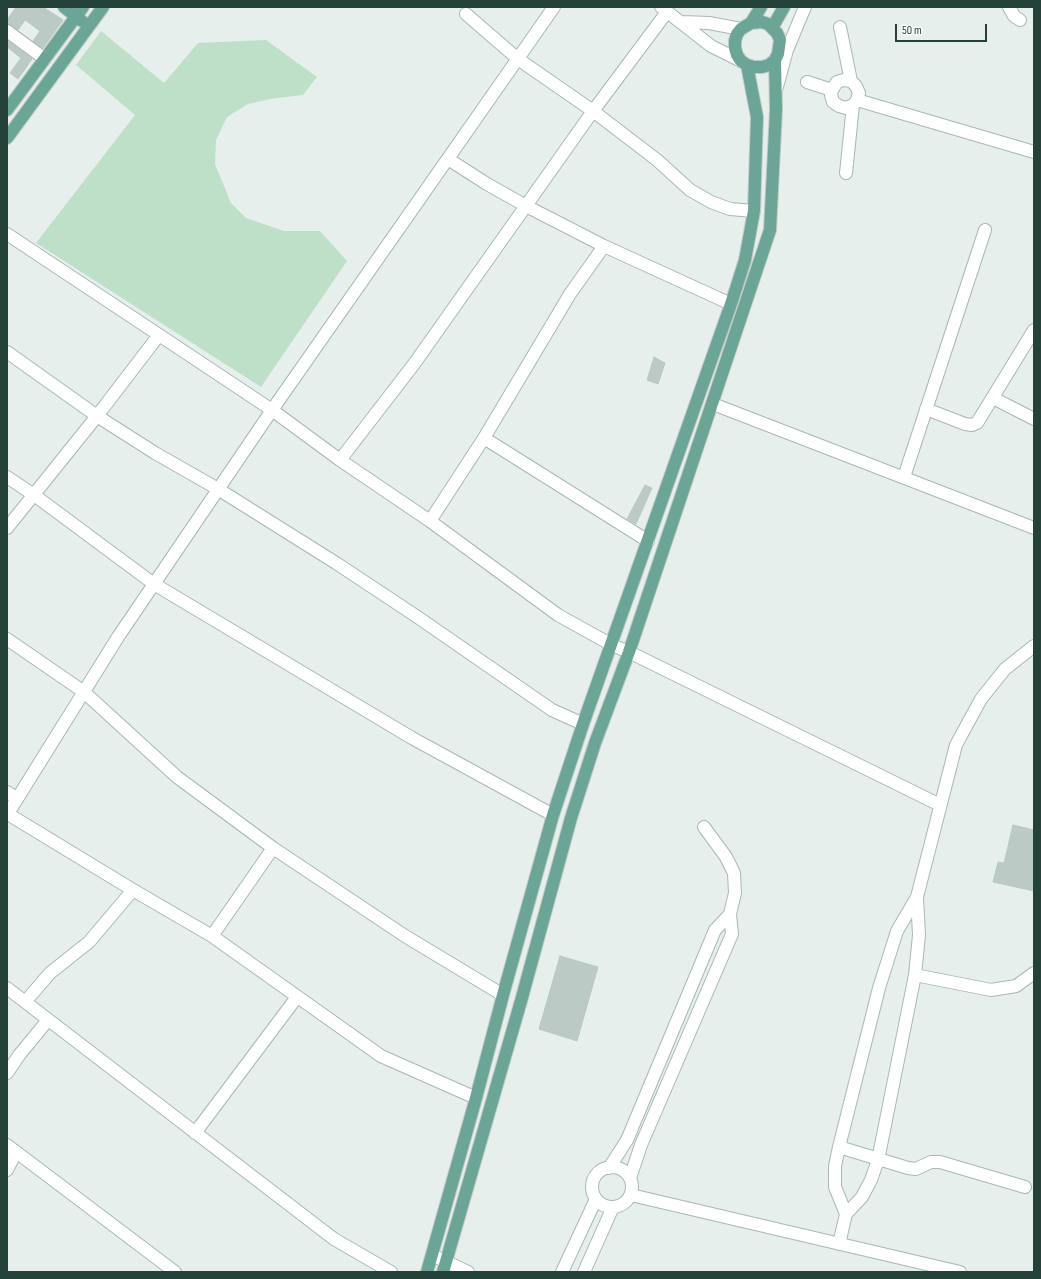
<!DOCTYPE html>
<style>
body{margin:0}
#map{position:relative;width:1041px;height:1279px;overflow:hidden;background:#e6efeb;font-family:"Sofia Sans Condensed",sans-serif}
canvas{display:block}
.frame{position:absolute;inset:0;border:8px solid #24423a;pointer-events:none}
.scale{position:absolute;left:895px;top:24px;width:92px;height:18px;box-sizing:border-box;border:2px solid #24423a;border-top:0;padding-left:5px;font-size:12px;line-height:14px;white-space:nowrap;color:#24423a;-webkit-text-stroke:3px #f7fbf9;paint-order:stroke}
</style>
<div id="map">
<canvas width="1041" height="1279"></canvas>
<div class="frame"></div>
<div class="scale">50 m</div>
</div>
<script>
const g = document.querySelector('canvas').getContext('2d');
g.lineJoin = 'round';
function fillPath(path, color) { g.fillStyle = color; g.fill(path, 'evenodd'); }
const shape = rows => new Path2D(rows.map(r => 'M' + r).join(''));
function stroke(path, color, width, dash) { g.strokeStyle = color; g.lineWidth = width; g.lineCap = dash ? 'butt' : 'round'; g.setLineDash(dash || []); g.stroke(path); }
fillPath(shape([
 [101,31,164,83,198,43,266,40,317,77,303,95,270,99,248,104,227,117,216,140,215,164,231,203,246,218,284,231,320,231,347,261,261,387,36,243,135,115,76,65]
]), '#bfe0c8');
const building = shape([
 [16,7,43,7,63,20,43,48,33,41,40,31,25,20,18,30,11,25,7,24,7,20,16,7],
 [7,40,32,59,18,79,10,73,21,58,7,47,7,40],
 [654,357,665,363,658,384,647,380,654,357],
 [645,485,652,488,636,524,627,519,645,485],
 [1013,825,1034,830,1034,891,993,882,998,862,1004,863,1013,825],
 [560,956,598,967,577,1041,539,1029,560,956]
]);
fillPath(building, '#bbcac4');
stroke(building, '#b8c9c2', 1);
const minor = shape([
 [661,7,711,46,741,61],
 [1009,7,1014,16,1020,20],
 [466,14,518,59,593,111,657,160,690,190,711,202,730,209,754,211],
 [682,22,709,23,741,29],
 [840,27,851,81],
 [7,31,45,59],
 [807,82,832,90],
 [777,87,787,50,805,7],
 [857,100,1034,152],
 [448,159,487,184,526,206,604,246,731,304],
 [846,173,853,105,857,100,859,93,856,86,851,81,844,80,837,82,832,90,831,95,833,102,839,106,846,108,853,105],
 [7,234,272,410,340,460,430,521,558,615,612,645,629,652,940,805],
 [7,352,97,416,155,453,218,489,336,563,416,616,552,710,583,724],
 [993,398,1034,419],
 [713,404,1034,528],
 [926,409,965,424,972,425,977,423,1034,330],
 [484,438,648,541],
 [340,460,414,364,593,111,667,12],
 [7,477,34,495,154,584,412,738,553,815],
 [904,477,985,230],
 [430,521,484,438,570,294,604,246],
 [7,528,97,416,159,335],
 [7,639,84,692,177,777,273,848,405,936,503,995],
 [7,792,17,799],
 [8,814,133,890,212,936,381,1056,476,1098],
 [7,815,118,637,272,410,554,7],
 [212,936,273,848],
 [915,975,991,990,1016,986,1034,973],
 [7,988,334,1239,391,1272],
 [25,1002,50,973,89,942,133,890],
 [7,1073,20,1054,48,1020],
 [195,1133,297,997],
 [7,1145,175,1272],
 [839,1147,908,1168,916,1169,931,1162,940,1162,1025,1187],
 '592 1187a20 20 0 1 1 40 0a20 20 0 1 1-40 0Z',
 [609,1168,627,1140,715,930,730,914],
 [7,1170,16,1152],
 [630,1178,641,1145,732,934,730,914,735,893,734,873,726,857,704,827],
 [631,1195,960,1272],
 [846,1214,835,1187,835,1166,839,1147,879,988,897,931,917,897,956,745,981,699,1005,669,1034,646],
 [839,1244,846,1214,862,1197,871,1180,878,1160,915,975,919,935,917,897],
 [432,1255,468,1272],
 [562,1272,596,1199],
 [584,1272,613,1207]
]);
const major = shape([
 [64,7,82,21],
 [751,23,762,22,768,24,777,33,780,40,778,54,775,60,769,65,762,67,754,67,747,65,741,61,737,55,735,48,735,41,737,34,741,29,751,23,761,7],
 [772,28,784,7],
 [7,110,83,7],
 [7,138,103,7],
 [427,1272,476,1098,503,995,553,815,583,724,731,304,745,260,754,211,757,117,747,65],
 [443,1272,521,1001,571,818,595,743,629,652,770,230,776,110,775,60]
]);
stroke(minor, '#a8b8b2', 14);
stroke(major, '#c2cac8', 14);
stroke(minor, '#fff', 12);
stroke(major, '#6aa596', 12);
</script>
